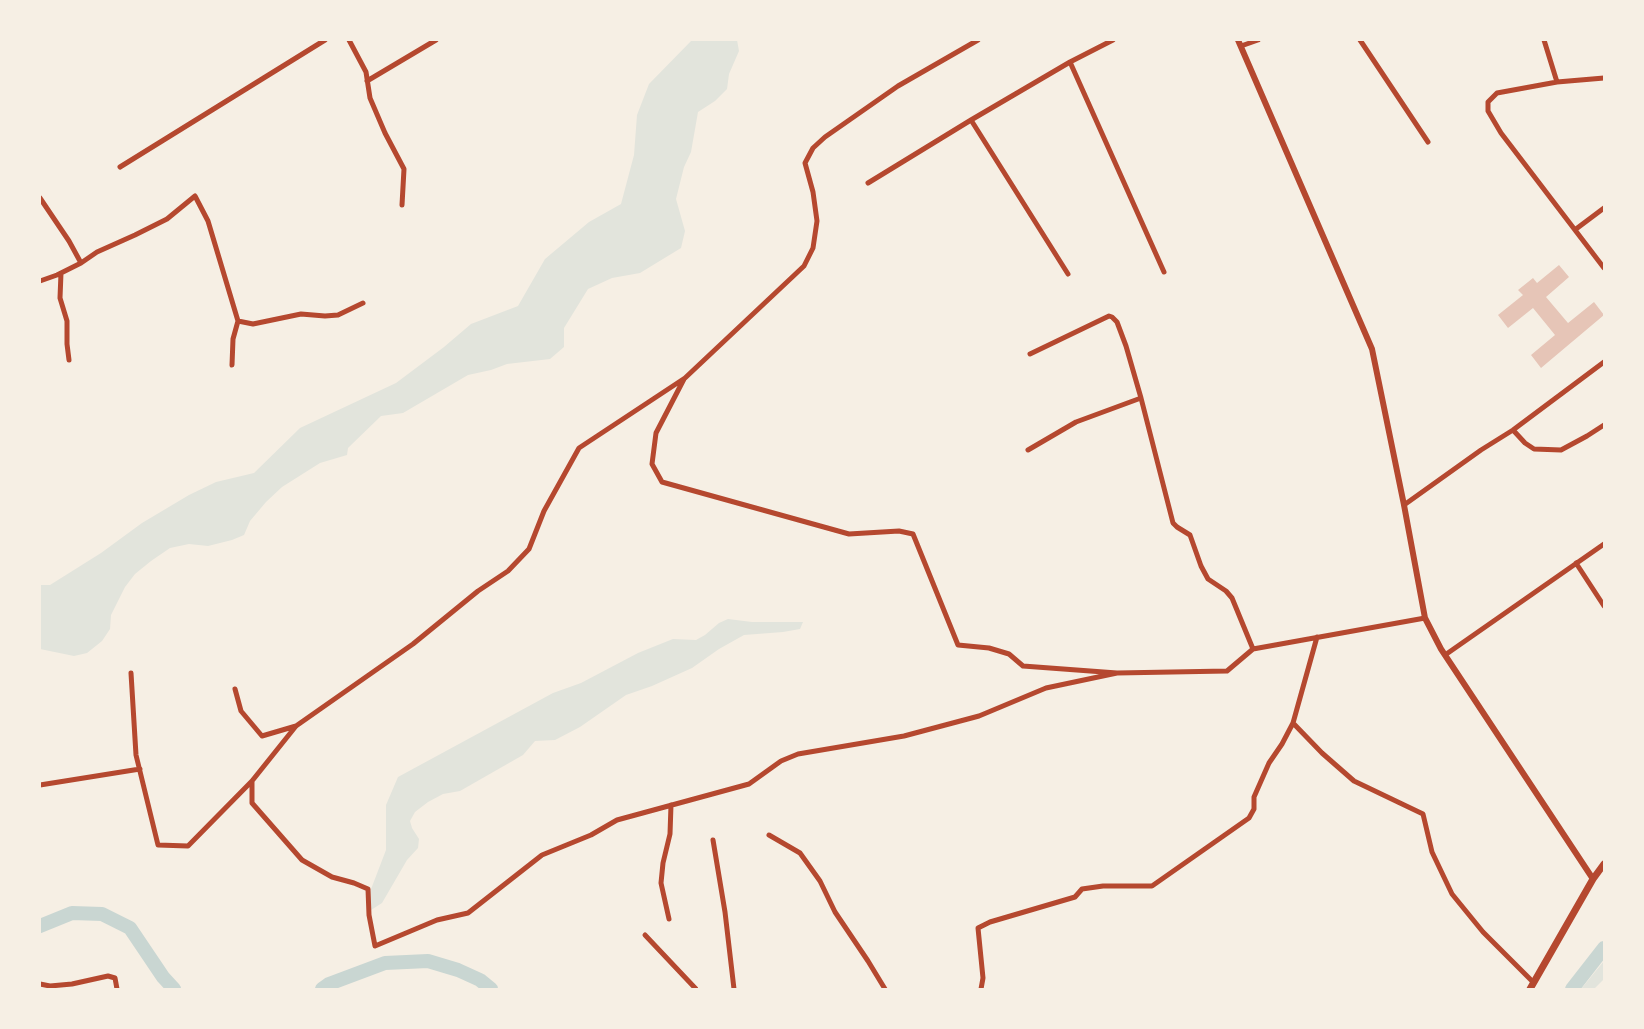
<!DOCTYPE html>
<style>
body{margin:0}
#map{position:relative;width:1644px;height:1029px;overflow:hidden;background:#f6efe4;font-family:Raleway,sans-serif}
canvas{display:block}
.frame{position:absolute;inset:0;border:41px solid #f6efe4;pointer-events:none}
</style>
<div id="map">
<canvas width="1644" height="1029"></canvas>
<div class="frame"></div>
</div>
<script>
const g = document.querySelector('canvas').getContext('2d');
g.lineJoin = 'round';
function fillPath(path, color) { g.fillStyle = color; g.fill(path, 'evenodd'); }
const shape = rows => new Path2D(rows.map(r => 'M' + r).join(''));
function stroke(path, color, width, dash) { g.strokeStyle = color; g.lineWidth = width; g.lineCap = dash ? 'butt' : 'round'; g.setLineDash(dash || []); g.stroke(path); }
fillPath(shape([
 [692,40,737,40,739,51,729,74,727,89,715,101,698,112,691,152,684,167,676,199,685,231,681,248,640,273,612,278,588,289,564,328,564,347,550,359,507,364,491,370,468,375,403,413,381,416,348,448,347,455,320,463,282,487,266,502,250,521,244,535,232,540,208,546,189,544,170,548,151,561,135,574,125,587,111,615,110,629,102,641,87,653,74,656,40,649,40,585,50,585,101,553,142,523,189,495,216,482,254,473,300,428,396,383,444,347,471,324,518,306,545,259,589,222,621,204,634,155,637,115,649,84],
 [728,619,752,622,803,622,800,629,783,632,744,635,719,649,692,668,652,686,626,695,580,727,555,740,535,741,523,755,460,791,443,794,428,802,415,812,410,821,412,828,419,839,418,848,407,860,382,903,371,910,368,897,386,850,386,805,398,777,553,693,581,683,638,653,673,639,696,640,705,635,719,623],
 [1604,961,1604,979,1594,989,1581,989]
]), '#e2e4dc');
stroke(shape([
 [40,926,72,913,102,914,130,928,163,977,174,989],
 [322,989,329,984,385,963,428,961,458,970,480,980,491,989],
 [1572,989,1604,948]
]), '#c9d6d2', 14);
fillPath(shape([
 [1559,265,1569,277,1546,297,1568,323,1594,302,1604,315,1541,368,1531,355,1555,335,1533,308,1508,328,1498,315,1523,295,1518,290,1533,278,1537,283]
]), '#e6c5b7');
stroke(shape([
 [349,40,366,72,370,98,385,133,404,169,402,205],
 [1360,40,1428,142],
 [1544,40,1557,82],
 [1241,46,1258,40],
 [1070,62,1164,272],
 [1604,78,1557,82,1497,93,1488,102,1488,111,1501,133,1604,268],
 [367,81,436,40],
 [971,120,1068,274],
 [120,167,325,40],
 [868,183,971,120,1070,62,1113,40],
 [40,198,69,241,81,263,57,275,40,281],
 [1576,229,1604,208],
 [81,263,97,252,135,235,167,219,195,196,208,221,238,321,233,339,232,365],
 [61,273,60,298,67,321,67,344,69,360],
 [238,321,253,324,301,314,325,316,338,315,363,303],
 [684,379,656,433,652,464,662,482,849,534,899,531,913,534,958,645,989,648,1009,654,1023,666,1117,673,1227,671,1253,649,1425,618],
 [1141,398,1173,523,1177,527,1190,535,1201,566,1208,579,1226,591,1232,598,1253,649],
 [1513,430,1525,443,1534,449,1561,450,1587,436,1604,425],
 [1028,450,1076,422,1141,398,1126,346,1117,322,1112,317,1109,316,1030,354],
 [1404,505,1481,450,1513,430,1604,362],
 [1576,563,1604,606],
 [1445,655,1604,544],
 [131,673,136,755,158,845,188,846,252,781,296,726,413,644,478,591,508,571,529,549,544,511,579,448,685,378,804,266,813,248,817,221,813,192,805,163,813,148,825,137,898,86,978,40],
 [235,689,241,711,262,736,296,726],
 [1293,723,1322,753,1354,781,1423,814,1432,852,1452,894,1483,932,1533,982],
 [252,781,252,803,302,860,332,877,354,883,368,889,369,915,375,946,437,920,468,913,542,855,591,835,617,820,749,784,781,761,798,754,904,736,979,716,1046,688,1117,673],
 [40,785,140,769],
 [769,835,800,853,820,881,835,912,868,961,885,989],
 [713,840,725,912,734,989],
 [669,919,661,883,663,863,670,834,671,805],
 [645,935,696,989],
 [40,984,50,986,72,984,108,976,115,978,117,989],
 [981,989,983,978,978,928,990,922,1075,897,1082,889,1103,886,1152,886,1249,818,1254,809,1254,797,1269,763,1282,744,1293,723,1317,637]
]), '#b5482f', 5);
stroke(shape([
 [1238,40,1372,349,1404,505,1425,618,1441,649,1593,879]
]), '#b5482f', 6);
stroke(shape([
 [1530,989,1593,879,1604,864]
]), '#b5482f', 7);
</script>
